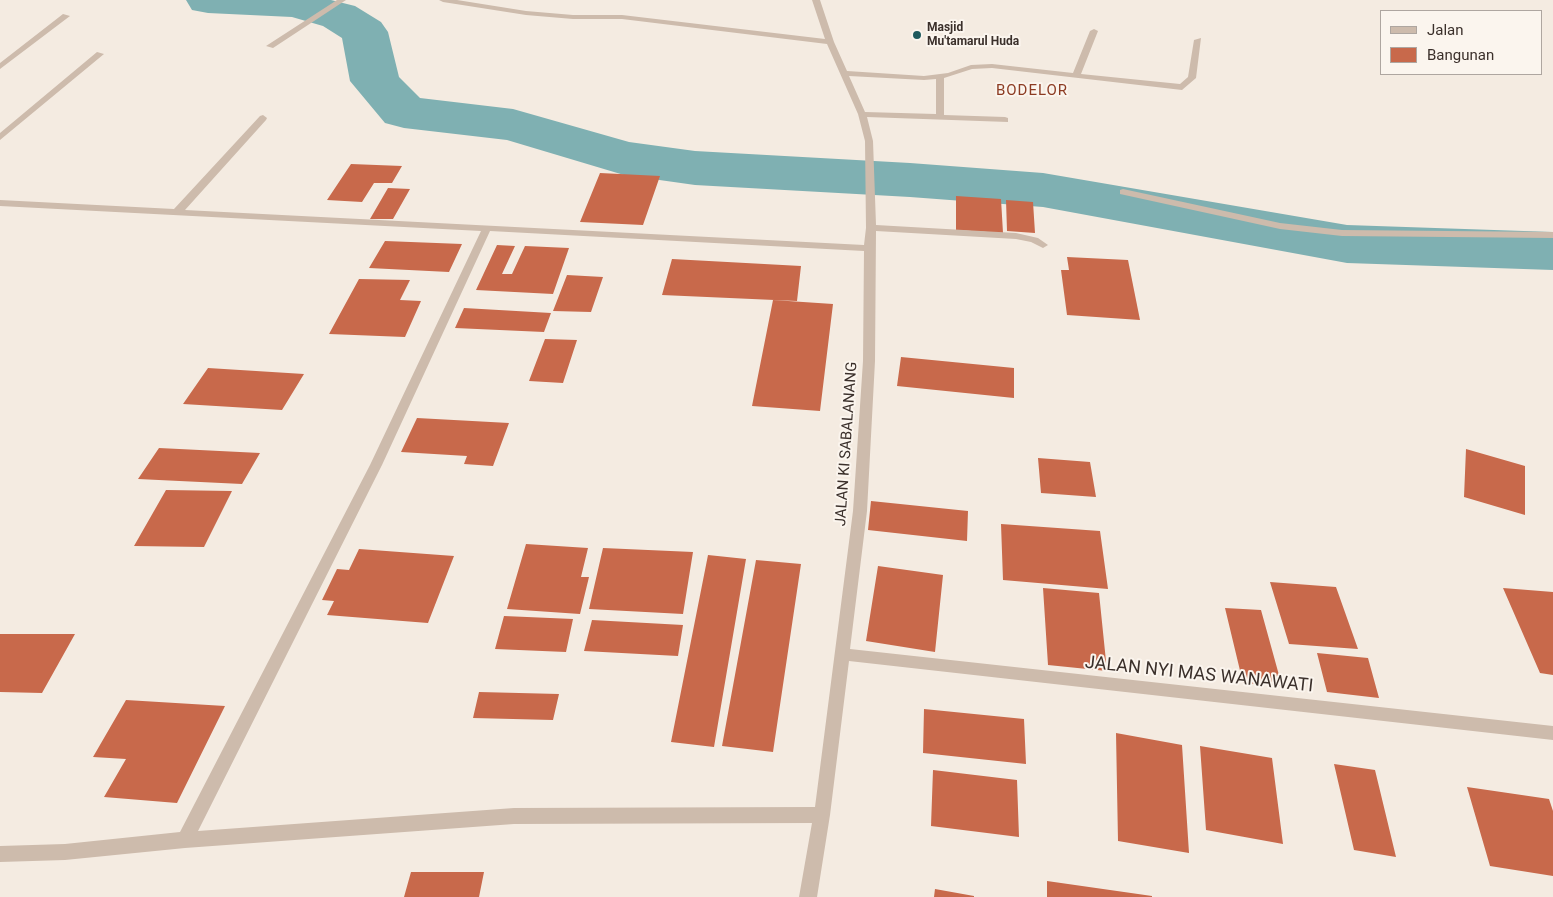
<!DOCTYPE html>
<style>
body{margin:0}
#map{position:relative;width:1553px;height:897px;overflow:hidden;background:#f4ebe1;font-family:Roboto,sans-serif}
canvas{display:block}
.legend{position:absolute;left:1380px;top:10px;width:162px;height:65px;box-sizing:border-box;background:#fbf5ee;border:1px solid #aea6a0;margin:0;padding:6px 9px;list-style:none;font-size:15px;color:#3b302b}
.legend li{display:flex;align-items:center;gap:10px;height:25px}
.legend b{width:25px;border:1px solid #aea6a0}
</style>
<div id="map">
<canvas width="1553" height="897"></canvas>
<ul class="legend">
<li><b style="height:6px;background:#cdbbac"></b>Jalan</li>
<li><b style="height:14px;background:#c8694b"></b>Bangunan</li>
</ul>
</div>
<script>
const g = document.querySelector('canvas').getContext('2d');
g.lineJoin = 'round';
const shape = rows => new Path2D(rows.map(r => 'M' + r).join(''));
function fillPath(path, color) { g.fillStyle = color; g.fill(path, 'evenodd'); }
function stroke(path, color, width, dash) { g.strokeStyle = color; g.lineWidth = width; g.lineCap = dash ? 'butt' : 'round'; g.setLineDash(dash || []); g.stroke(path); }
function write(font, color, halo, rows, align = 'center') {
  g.font = font + ' Roboto,sans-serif'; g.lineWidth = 4; g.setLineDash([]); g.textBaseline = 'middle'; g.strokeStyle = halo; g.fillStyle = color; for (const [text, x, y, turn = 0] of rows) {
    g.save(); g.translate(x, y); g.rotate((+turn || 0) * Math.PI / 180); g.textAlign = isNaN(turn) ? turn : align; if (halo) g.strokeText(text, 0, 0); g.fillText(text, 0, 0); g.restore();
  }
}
fillPath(shape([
 [186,0,331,0,355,6,381,22,388,32,399,77,420,98,513,109,629,142,695,151,910,163,1043,173,1347,225,1553,232,1553,270,1347,263,1043,207,910,197,695,185,624,175,507,140,404,128,385,123,350,81,342,38,323,26,292,17,208,13,192,10,186,0]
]), '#7fb0b2');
fillPath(shape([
 [351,164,402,166,392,183,374,183,362,202,327,200],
 [600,173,660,176,643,225,580,222],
 [388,188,410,189,393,219,370,219],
 [956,196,1001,199,1003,233,956,230],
 [1006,200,1033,202,1035,233,1007,231],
 [385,241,462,244,449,272,369,268],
 [497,245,515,246,502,274,512,274,525,246,569,248,553,294,476,290],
 [1067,257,1128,260,1140,320,1067,315,1061,270,1069,270],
 [672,259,801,266,797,301,662,295],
 [567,275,603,277,591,312,553,311],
 [359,279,410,280,400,300,421,301,405,337,329,334],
 [773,300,833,304,820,411,752,406],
 [464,308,551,313,544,332,455,328],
 [545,339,577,340,563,383,529,381],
 [901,357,1014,368,1014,398,897,386],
 [208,368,304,374,282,410,183,404],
 [417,418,509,423,493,466,464,464,467,456,401,452],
 [159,448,260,453,242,484,138,479],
 [1466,449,1525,466,1525,515,1464,497],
 [1038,458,1090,462,1096,497,1041,493],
 [166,490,232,491,204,547,134,546],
 [871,501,968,511,967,541,868,530],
 [1001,524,1100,531,1108,589,1003,580],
 [526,544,588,548,581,577,589,577,580,614,507,609],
 [603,548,693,552,683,614,589,609],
 [359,549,454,556,428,623,327,615,334,601,322,600,337,569,349,570],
 [708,555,746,559,714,747,671,742],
 [756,560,801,564,773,752,722,746],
 [878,566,943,575,935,652,866,641],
 [1270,582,1336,587,1358,649,1289,644],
 [1043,588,1099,593,1107,671,1048,665],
 [1503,588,1553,592,1553,675,1540,673],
 [1225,608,1261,610,1282,686,1243,683],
 [504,616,573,619,566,652,495,649],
 [592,620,683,625,678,656,584,651],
 [0,634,75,634,42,693,0,692],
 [1317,653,1368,658,1379,698,1327,692],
 [479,692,559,694,553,720,473,718],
 [126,700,225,706,177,803,104,797,126,759,93,757],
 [924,709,1024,719,1026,764,923,753],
 [1116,733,1182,745,1189,853,1118,841],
 [1200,746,1272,758,1283,844,1206,830],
 [1334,764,1375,770,1396,857,1354,850],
 [933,770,1017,780,1019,837,931,826],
 [1467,787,1549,799,1553,811,1553,876,1490,866],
 [411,872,484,872,479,897,404,897],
 [1047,881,1152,896,1152,897,1047,897],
 [935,889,974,896,974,897,934,897]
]), '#c8694b');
fillPath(shape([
 [337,0,346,0,273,48,266,46,337,0],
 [439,0,457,0,526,11,573,15,622,15,825,39,812,0,820,0,834,42,847,71,924,76,948,73,971,65,992,64,1073,73,1090,31,1094,29,1098,31,1081,74,1180,84,1188,77,1194,40,1201,38,1196,78,1182,90,992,68,972,69,944,78,944,115,1005,117,1008,118,1008,122,867,117,873,141,876,225,1016,233,1038,238,1048,245,1043,248,1031,242,1016,239,876,231,875,361,867,511,850,649,1553,726,1553,740,849,661,830,815,817,897,799,897,812,823,514,824,185,848,65,860,0,862,0,846,65,844,180,832,370,465,481,231,0,206,0,200,174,209,260,116,263,115,267,118,266,120,185,210,864,245,866,228,865,141,858,114,827,44,622,19,573,19,526,15,443,2,439,0],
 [849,76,924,80,936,79,936,114,865,112,849,76],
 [490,231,864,251,863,361,853,511,815,807,514,808,198,831,382,465,490,231],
 [63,14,70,16,0,69,0,63,63,14],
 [97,52,104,54,0,140,0,133,97,52],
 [1123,189,1280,223,1342,230,1553,232,1553,238,1342,236,1280,229,1120,194,1120,190,1123,189]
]), '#cdbbac');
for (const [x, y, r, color] of [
 [917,35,5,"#1f5a5e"]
]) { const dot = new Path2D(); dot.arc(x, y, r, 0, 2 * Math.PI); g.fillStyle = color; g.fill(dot); stroke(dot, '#fbf5ee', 2); }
write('bold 12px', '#3b302b', '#fbf5ee', [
 ["Masjid",927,28],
 ["Mu'tamarul Huda",927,42]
], 'left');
g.letterSpacing = '1px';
write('15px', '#8c3b22', '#fbf5ee', [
 ["BODELOR",1032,91]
]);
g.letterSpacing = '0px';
write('15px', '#3b302b', '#fbf5ee', [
 ["JALAN KI SABALANANG",847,444,-86]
]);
write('18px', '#3b302b', '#fbf5ee', [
 ["JALAN NYI MAS WANAWATI",1199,675,6]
]);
</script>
